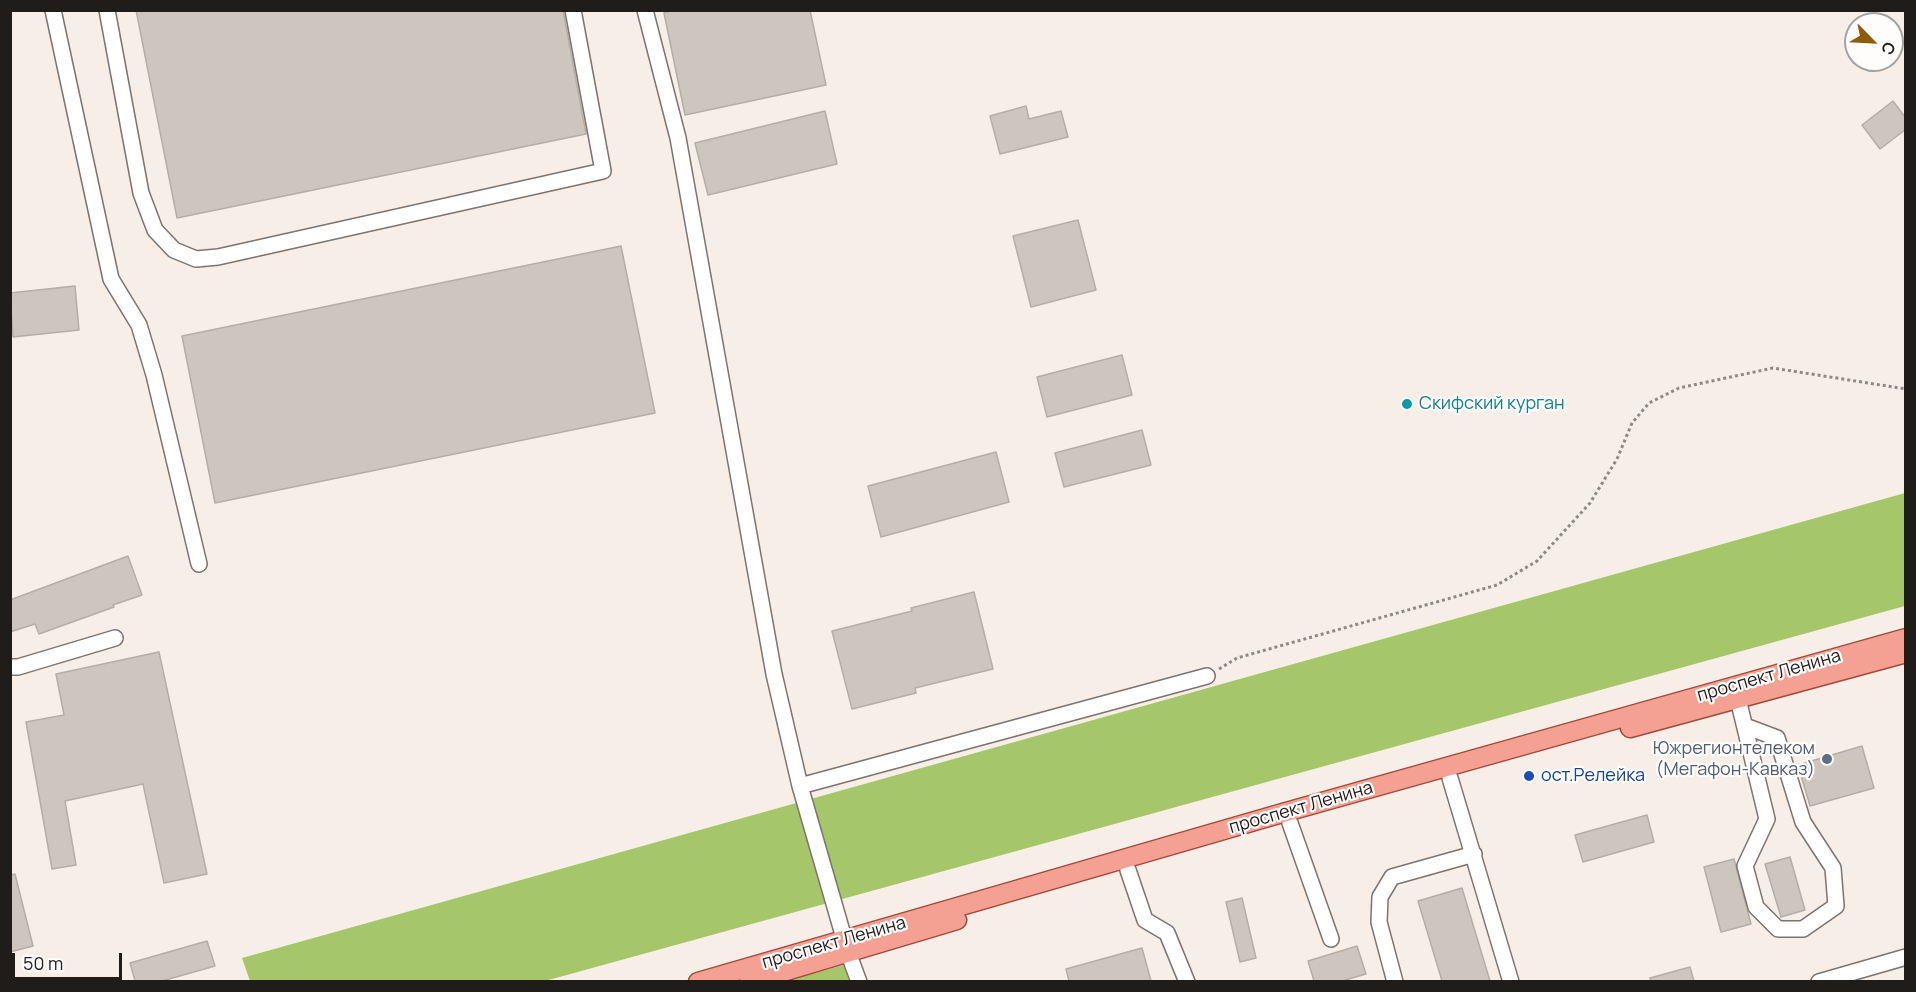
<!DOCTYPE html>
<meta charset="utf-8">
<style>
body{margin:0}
#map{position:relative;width:1916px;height:992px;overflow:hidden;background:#f7eee8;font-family:Manrope,sans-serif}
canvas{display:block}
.frame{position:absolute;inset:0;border:12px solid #1f1c1a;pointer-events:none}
.north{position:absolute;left:1844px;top:12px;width:60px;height:60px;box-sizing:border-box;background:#fffdfc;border:2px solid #a5a3a2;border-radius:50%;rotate:114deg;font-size:16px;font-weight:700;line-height:24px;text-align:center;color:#1f1c1a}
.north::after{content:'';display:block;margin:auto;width:21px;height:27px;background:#8d5c05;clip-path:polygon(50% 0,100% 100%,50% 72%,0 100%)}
.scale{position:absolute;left:12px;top:953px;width:110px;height:27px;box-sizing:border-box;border:3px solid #1f1c1a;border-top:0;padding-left:8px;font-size:18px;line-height:21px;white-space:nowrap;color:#1f1c1a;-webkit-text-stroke:4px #fffdfc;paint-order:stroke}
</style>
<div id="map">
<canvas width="1916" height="992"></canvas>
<div class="frame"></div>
<div class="north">С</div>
<div class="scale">50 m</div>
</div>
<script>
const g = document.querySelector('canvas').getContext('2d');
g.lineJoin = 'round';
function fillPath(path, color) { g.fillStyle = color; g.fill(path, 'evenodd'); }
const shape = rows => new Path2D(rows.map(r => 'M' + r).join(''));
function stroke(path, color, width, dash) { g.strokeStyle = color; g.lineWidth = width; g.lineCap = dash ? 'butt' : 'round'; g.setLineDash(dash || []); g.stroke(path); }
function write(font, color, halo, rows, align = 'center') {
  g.font = font + ' Manrope,sans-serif'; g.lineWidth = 4.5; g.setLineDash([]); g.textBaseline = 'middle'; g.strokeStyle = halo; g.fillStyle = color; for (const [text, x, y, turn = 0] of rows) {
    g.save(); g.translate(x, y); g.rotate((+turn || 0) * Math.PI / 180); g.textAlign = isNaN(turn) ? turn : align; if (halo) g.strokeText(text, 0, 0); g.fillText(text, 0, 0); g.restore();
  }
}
fillPath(shape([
 [1905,493,1905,606,545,981,250,981,242,958],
 [844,965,849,981,786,981]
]), '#a6c769');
const building = shape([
 [136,10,563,10,586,134,177,218,136,10],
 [674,10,810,10,826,85,685,115,664,13,674,10],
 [1893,101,1905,117,1905,130,1880,149,1862,125,1893,101],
 [1026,106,1029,119,1061,111,1068,137,1000,154,990,116,1026,106],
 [825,111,837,164,708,195,695,143,825,111],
 [1078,220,1096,290,1031,307,1013,236,1078,220],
 [621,246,655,413,215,503,182,336,621,246],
 [75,286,79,330,13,337,10,293,75,286],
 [1122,355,1132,395,1047,417,1037,377,1122,355],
 [1142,430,1151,465,1064,487,1055,453,1142,430],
 [996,452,1009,502,881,537,868,486,996,452],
 [128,556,142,595,113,605,114,607,39,634,35,624,10,632,10,600,128,556],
 [974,592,993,669,915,688,916,693,852,709,832,631,912,611,911,608,974,592],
 [159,652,207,874,164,883,143,784,65,801,76,865,52,869,26,722,64,715,56,674,159,652],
 [1862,746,1874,788,1810,806,1798,765,1862,746],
 [1647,815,1654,842,1583,862,1575,835,1647,815],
 [1790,857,1805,910,1781,917,1765,864,1790,857],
 [1734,859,1751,924,1721,932,1704,867,1734,859],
 [15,874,33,946,10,952,10,875,15,874],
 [1462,888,1490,981,1442,981,1418,901,1462,888],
 [1242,898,1256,958,1240,962,1226,902,1242,898],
 [207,941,215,966,162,981,135,981,130,963,207,941],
 [1357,946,1366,974,1342,981,1314,981,1308,961,1357,946],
 [1142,948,1151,981,1069,981,1066,969,1142,948],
 [1690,967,1694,981,1651,981,1650,978,1690,967]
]);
fillPath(building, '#ccc6be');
stroke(building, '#b4aea7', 1.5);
const minor = shape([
 [53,10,111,279,139,325,154,375,199,564],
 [107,10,141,193,155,230,174,250,196,259,218,257,603,171,573,10],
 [645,10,678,138,774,674,800,786,848,952,859,982],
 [10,667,18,667,115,638],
 [1738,699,1767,819,1745,866,1756,907,1778,929,1803,929,1836,906,1833,868,1803,822,1777,738,1745,726],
 [1450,778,1511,982],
 [800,786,1207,676],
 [1290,823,1331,939],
 [1128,870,1145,920,1167,933,1187,982],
 [1395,982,1379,922,1380,897,1392,877,1474,854],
 [1819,982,1906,957]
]);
const major = shape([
 [1630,728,1906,653],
 [698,982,1286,812,1906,638],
 [749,982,957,920]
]);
stroke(minor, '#7c746f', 18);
stroke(major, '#a4493a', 21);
stroke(shape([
 [1219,669,1237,658,1497,585,1537,561,1590,503,1617,459,1632,423,1649,403,1679,388,1773,368,1906,389]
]), '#8f8985', 3, [3, 3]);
stroke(minor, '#fff', 15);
stroke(major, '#f4a093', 18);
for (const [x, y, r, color] of [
 [1407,404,6,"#0f9aa8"],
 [1827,759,6,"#5c6f8a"],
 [1529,776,6,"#1a4fb4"]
]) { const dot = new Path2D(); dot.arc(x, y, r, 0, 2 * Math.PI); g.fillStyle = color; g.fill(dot); stroke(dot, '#fffdfc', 2); }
write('18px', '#0d838f', '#fffdfc', [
 ["Скифский курган",1419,404]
], 'left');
write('18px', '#1f1c1a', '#fffdfc', [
 ["проспект Ленина",1769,676,-16],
 ["проспект Ленина",1301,808,-16],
 ["проспект Ленина",834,943,-16]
]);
write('18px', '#4e5e75', '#fffdfc', [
 ["Южрегионтелеком",1815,749],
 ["(Мегафон-Кавказ)",1815,770]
], 'right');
write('18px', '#164399', '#fffdfc', [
 ["ост.Релейка",1541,776]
], 'left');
</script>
